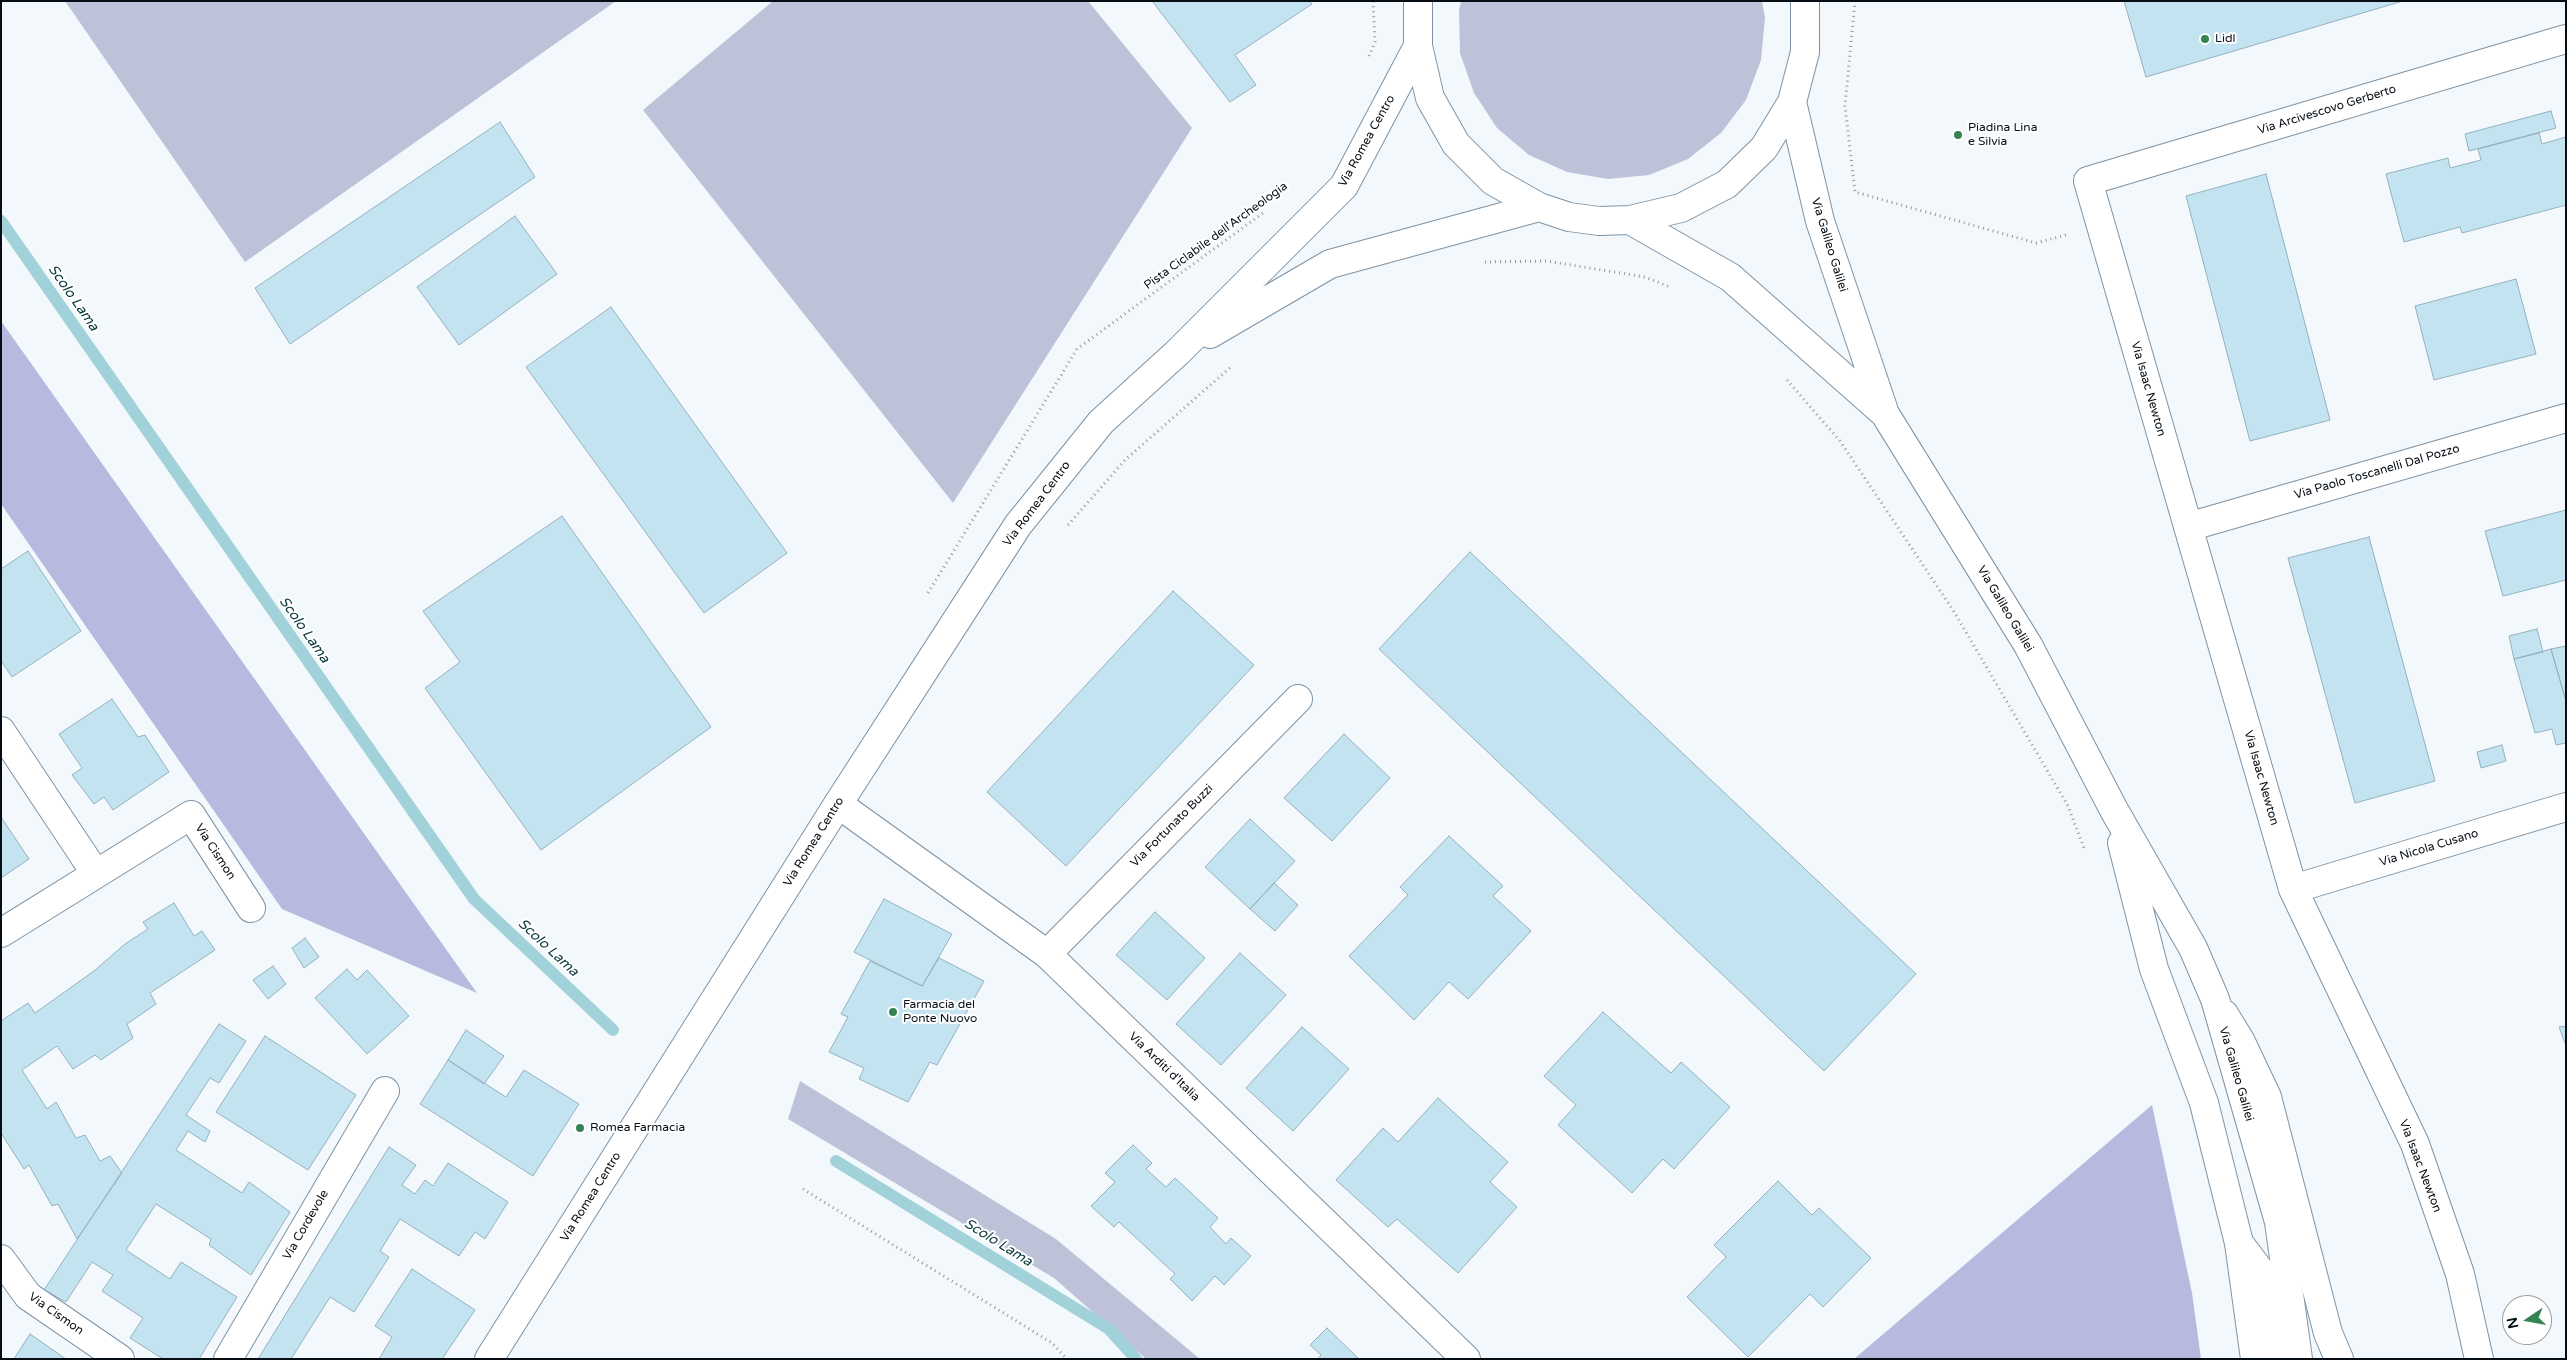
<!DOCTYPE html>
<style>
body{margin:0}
#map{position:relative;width:2567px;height:1360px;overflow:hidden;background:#f3f8fc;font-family:"Varela Round",sans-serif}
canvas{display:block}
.frame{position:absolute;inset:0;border:2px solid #060d14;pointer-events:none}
.north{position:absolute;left:2502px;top:1295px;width:50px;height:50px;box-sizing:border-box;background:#fff;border:1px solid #9b9ea1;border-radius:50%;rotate:258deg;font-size:14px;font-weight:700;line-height:20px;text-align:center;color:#060d14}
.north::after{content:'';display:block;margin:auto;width:18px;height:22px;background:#368352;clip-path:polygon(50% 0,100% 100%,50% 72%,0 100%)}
</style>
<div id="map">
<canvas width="2567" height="1360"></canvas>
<div class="frame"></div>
<div class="north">N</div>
</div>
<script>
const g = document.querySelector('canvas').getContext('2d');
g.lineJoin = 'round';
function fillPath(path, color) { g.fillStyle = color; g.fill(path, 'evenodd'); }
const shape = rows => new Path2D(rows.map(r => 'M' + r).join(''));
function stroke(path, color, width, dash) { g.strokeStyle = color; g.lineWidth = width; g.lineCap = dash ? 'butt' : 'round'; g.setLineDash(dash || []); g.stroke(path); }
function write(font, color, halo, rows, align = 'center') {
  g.font = font + ' "Varela Round",sans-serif'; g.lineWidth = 4; g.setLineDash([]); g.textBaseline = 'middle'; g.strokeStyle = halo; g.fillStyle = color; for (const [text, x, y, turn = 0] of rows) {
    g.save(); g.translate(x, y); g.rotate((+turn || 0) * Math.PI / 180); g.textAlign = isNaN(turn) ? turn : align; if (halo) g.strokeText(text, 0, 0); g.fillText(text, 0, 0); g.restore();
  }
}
fillPath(shape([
 [65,1,616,1,245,262],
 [773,1,1088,1,1192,128,953,503,643,110],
 [1461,1,1762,1,1765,18,1761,60,1746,100,1721,133,1688,159,1649,175,1608,179,1567,172,1529,155,1497,128,1474,93,1460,53,1459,11],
 [800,1081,1056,1239,1200,1359,1146,1359,1054,1278,788,1119]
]), '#bec2d9');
fillPath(shape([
 [1,321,477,993,282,909,1,504],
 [2152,1105,2192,1293,2201,1359,1854,1359]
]), '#b6bade');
stroke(shape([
 [1,221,474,899,613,1030],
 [836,1161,1109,1329,1136,1359]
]), '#a2d2d9', 12);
const building = shape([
 [1152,1,1309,1,1312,4,1235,55,1256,85,1230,102,1152,1],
 [2124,1,2403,1,2146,77,2124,1],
 [2551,111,2556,128,2469,151,2465,134,2551,111],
 [500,122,535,177,290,344,255,288,500,122],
 [2539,133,2542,144,2566,137,2566,205,2462,233,2460,227,2404,242,2386,174,2448,158,2450,168,2481,160,2478,149,2539,133],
 [2266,174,2330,420,2250,441,2186,196,2266,174],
 [515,216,557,274,459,345,417,287,515,216],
 [2516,279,2536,354,2434,380,2415,306,2516,279],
 [611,307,787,553,704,613,526,367,611,307],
 [2566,510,2566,580,2503,596,2485,531,2566,510],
 [562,516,711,727,541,850,425,688,460,662,423,611,562,516],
 [2369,537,2435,781,2355,803,2288,558,2369,537],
 [28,551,81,631,12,677,1,661,1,569,28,551],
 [1470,552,1916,974,1824,1071,1379,649,1470,552],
 [1173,591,1254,665,1066,866,987,792,1173,591],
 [2537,629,2543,652,2514,659,2509,636,2537,629],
 [2566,646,2566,701,2551,649,2566,646],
 [2551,649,2566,701,2566,743,2556,745,2552,729,2535,733,2514,659,2551,649],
 [112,699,138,737,145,735,169,772,113,810,104,797,94,804,72,775,82,768,59,734,112,699],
 [1344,734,1390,778,1332,841,1284,798,1344,734],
 [2502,745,2506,761,2481,768,2477,752,2502,745],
 [1,817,29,859,1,878,1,817],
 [1250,819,1295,861,1250,909,1205,867,1250,819],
 [1449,836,1503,886,1493,896,1531,931,1468,999,1449,982,1414,1020,1349,956,1408,895,1400,887,1449,836],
 [1274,883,1298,905,1275,931,1250,909,1274,883],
 [884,899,952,934,922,986,854,952,884,899],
 [174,903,194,936,202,931,215,950,150,993,156,1004,127,1024,133,1038,101,1060,95,1055,73,1069,57,1046,22,1070,47,1109,56,1102,76,1138,85,1135,100,1161,110,1156,122,1173,77,1239,58,1204,52,1206,29,1165,24,1169,1,1133,1,1021,28,1003,35,1013,94,971,125,944,148,929,143,922,174,903],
 [1155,912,1205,958,1167,1000,1116,955,1155,912],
 [305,938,319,957,304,968,292,948,305,938],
 [1240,953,1286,995,1221,1065,1176,1024,1240,953],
 [939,958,984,981,937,1065,930,1062,908,1102,859,1079,864,1068,829,1052,848,1017,841,1014,870,961,922,986,939,958],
 [273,966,286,984,268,999,253,980,273,966],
 [347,969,357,980,367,970,409,1016,367,1054,315,998,347,969],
 [1603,1012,1671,1073,1681,1062,1730,1107,1674,1169,1663,1159,1632,1193,1558,1125,1576,1105,1544,1076,1603,1012],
 [219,1024,246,1041,219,1083,210,1078,186,1115,210,1131,205,1142,188,1131,176,1150,242,1193,249,1182,290,1212,251,1275,209,1245,211,1239,156,1204,126,1250,170,1279,181,1262,237,1297,199,1359,163,1359,130,1338,143,1318,102,1291,113,1275,92,1262,66,1302,44,1290,219,1024],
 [2566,1026,2566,1046,2559,1027,2566,1026],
 [1302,1027,1349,1069,1293,1131,1246,1088,1302,1027],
 [466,1030,504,1056,484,1084,448,1060,466,1030],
 [265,1036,356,1095,308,1170,216,1112,265,1036],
 [448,1060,506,1097,524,1070,579,1104,533,1176,420,1104,448,1060],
 [1438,1098,1508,1162,1490,1182,1517,1207,1458,1273,1397,1219,1388,1227,1336,1180,1383,1128,1398,1142,1438,1098],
 [1133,1145,1152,1163,1146,1169,1166,1187,1175,1178,1218,1218,1210,1227,1226,1244,1231,1238,1251,1256,1224,1285,1215,1276,1192,1301,1170,1279,1175,1274,1119,1222,1114,1227,1091,1206,1115,1182,1105,1173,1133,1145],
 [389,1147,416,1165,402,1185,415,1194,425,1180,433,1186,448,1163,508,1202,485,1239,475,1232,459,1256,400,1219,380,1251,389,1257,354,1312,330,1297,291,1359,258,1359,389,1147],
 [1778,1181,1812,1215,1819,1208,1871,1258,1823,1307,1810,1294,1748,1357,1687,1297,1726,1257,1714,1245,1778,1181],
 [412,1269,475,1310,442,1359,379,1359,392,1337,375,1326,412,1269],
 [1327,1328,1359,1359,1318,1359,1321,1355,1310,1345,1327,1328],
 [30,1334,66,1359,14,1359,30,1334]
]);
fillPath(building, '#c4e3f0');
stroke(building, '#93b1be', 1);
const street = shape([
 [2188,527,2566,418],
 [1,731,96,874],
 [838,804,1047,954,1466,1359],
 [2293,889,2566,807],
 [1,933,191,815,251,908],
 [1047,954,1298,699],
 [2224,1014,2240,1040,2267,1097,2328,1333,2339,1359],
 [2239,1243,2261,1272,2274,1359],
 [1,1259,28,1296,120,1359],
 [228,1359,385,1091],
 [2479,1359,2460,1274,2415,1144,2293,889,2088,181,2566,39]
]);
const secondary = shape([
 [1418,1,1418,46,1430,98,1456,144,1493,181,1539,207,1569,217,1599,221,1630,220,1681,208,1727,184,1764,148,1792,102,1805,52,1805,1],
 [1792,102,1820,221,1885,414,2028,645,2114,810,2193,948,2215,999,2279,1222,2298,1359],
 [1630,220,1730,277,1884,413],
 [1210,334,1330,264,1539,207],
 [2122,843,2154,969,2204,1103,2239,1243,2255,1359],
 [489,1359,838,804,1018,525,1101,422,1177,353,1344,186,1418,46]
]);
stroke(street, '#7d93a5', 30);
stroke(secondary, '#7d93a5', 30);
stroke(shape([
 [1855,1,1845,106,1855,192,2036,243,2066,235],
 [1369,56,1375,42,1373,1],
 [1485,262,1546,261,1645,277,1670,287],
 [1787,380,1840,441,1953,610,2068,806,2084,848],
 [1068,525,1125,460,1232,366],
 [928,593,1077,349,1263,213],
 [803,1189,1052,1343,1067,1359]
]), '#92989d', 3, [1, 4]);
stroke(street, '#fff', 28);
stroke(secondary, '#fff', 28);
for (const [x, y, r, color] of [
 [2205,39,5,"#368352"],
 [1958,135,5,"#368352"],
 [893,1012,5,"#368352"],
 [580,1128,5,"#368352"]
]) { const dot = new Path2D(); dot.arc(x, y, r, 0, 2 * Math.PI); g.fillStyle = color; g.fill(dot); stroke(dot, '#fff', 2); }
write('12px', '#060d14', '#fff', [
 ["Lidl",2215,39],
 ["Piadina Lina",1968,128],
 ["e Silvia",1968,142],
 ["Farmacia del",903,1005],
 ["Ponte Nuovo",903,1019],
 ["Romea Farmacia",590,1128]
], 'left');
write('12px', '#060d14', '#fff', [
 ["Via Arcivescovo Gerberto",2327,110,-17],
 ["Via Romea Centro",1367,141,-61],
 ["Pista Ciclabile dell'Archeologia",1216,236,-36],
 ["Via Galileo Galilei",1829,245,73],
 ["Via Isaac Newton",2148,389,74],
 ["Via Paolo Toscanelli Dal Pozzo",2377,472,-16],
 ["Via Romea Centro",1037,504,-53],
 ["Via Galileo Galilei",2005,609,59],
 ["Via Isaac Newton",2261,778,74],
 ["Via Fortunato Buzzi",1172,826,-45],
 ["Via Romea Centro",814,842,-58],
 ["Via Nicola Cusano",2429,848,-17],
 ["Via Cismon",215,852,57],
 ["Via Arditi d'Italia",1164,1067,44],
 ["Via Galileo Galilei",2236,1074,74],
 ["Via Isaac Newton",2420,1166,69],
 ["Via Romea Centro",591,1197,-58],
 ["Via Cordevole",306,1225,-60],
 ["Via Cismon",56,1314,35]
]);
write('italic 14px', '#08373c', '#fff', [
 ["Scolo Lama",73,298,55],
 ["Scolo Lama",304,630,55],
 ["Scolo Lama",548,948,43],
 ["Scolo Lama",998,1243,32]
]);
</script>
